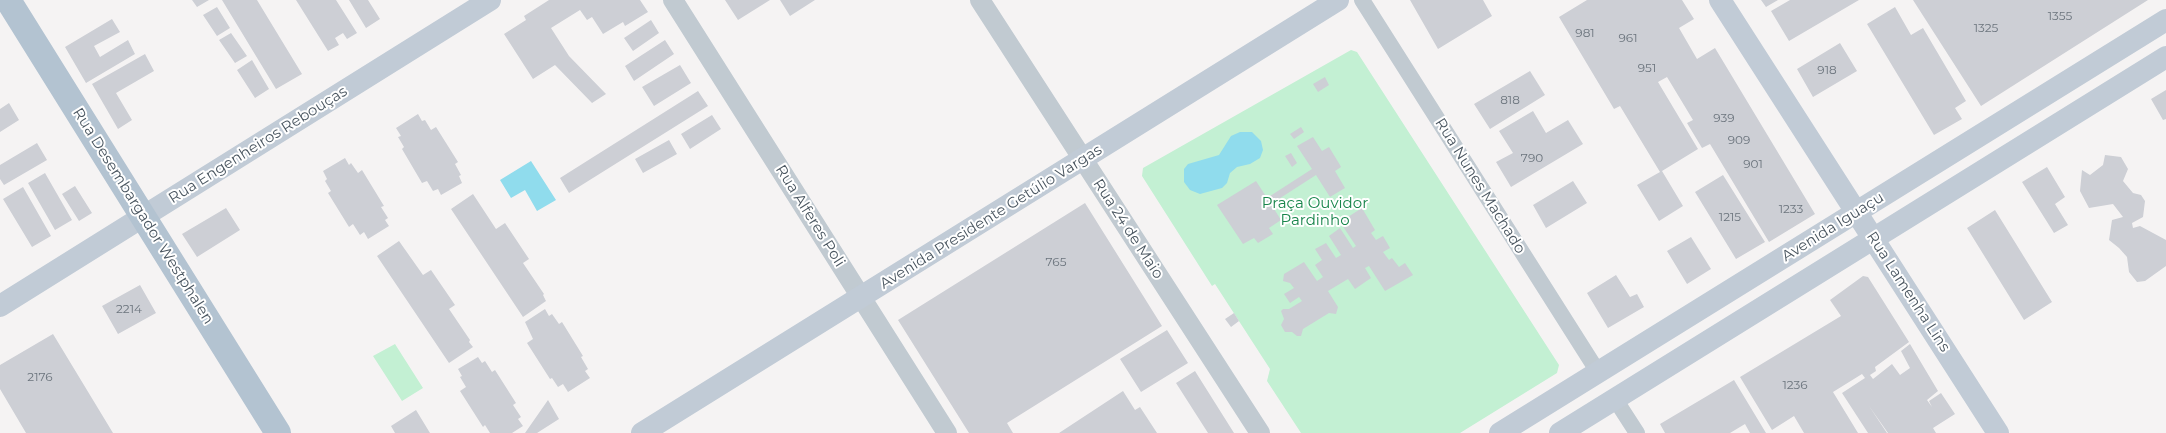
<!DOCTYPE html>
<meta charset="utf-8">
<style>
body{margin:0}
canvas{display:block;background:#f5f3f3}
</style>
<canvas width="2166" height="433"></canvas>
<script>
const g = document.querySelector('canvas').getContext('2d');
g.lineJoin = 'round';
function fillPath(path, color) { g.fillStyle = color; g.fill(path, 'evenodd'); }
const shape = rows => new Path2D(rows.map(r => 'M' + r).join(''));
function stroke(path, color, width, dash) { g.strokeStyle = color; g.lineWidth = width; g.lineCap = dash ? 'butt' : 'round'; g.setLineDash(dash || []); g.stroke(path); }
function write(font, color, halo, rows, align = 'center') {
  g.font = font + ' Montserrat,sans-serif'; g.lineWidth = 4; g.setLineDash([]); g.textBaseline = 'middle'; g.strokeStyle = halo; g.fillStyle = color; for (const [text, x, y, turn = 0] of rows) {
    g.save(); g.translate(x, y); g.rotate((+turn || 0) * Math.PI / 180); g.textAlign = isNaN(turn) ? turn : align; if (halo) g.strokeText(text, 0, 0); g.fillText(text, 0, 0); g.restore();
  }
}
fillPath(shape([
 [1351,50,1357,52,1559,365,1557,373,1460,433,1301,433,1267,381,1270,369,1215,284,1212,286,1142,176,1143,168],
 [395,344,423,388,402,401,373,356]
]), '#c3f0d3');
fillPath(shape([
 [1240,132,1252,132,1261,141,1263,150,1260,158,1250,164,1237,167,1230,173,1227,183,1222,188,1200,194,1190,190,1184,182,1184,169,1188,164,1219,155,1231,136],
 [531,161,556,200,537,211,525,190,511,198,500,180]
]), '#90dced');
fillPath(shape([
 [192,0,209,0,197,7],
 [222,0,257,0,302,74,276,89],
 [296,0,336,0,357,33,347,39,343,33,335,38,339,45,328,51],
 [349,0,368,0,380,19,366,28],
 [549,0,640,0,648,12,625,26,623,22,603,34,592,17,587,20,580,10,551,28,569,56,606,94,592,103,555,65,533,79,504,34,526,20,524,16],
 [725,0,770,0,738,20],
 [780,0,815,0,790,16],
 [1410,0,1483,0,1492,16,1438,49],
 [1587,0,1682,0,1694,19,1679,28,1697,59,1715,48,1815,214,1769,242,1710,144,1702,148,1687,123,1693,120,1667,77,1658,82,1698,149,1662,171,1683,206,1659,221,1637,185,1660,172,1620,106,1614,109,1559,17],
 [1761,0,1778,0,1766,7],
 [1790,0,1859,0,1789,41,1771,11],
 [1913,0,2148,0,1981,106],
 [217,7,230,28,217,36,203,15],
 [1895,7,1911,35,1923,28,1966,101,1955,108,1962,119,1934,135,1867,24],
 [112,19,120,32,94,46,100,57,128,40,135,54,86,83,65,47],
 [651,20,659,33,633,51,624,38],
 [231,33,247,56,235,63,219,40],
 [665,40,674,54,634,81,625,66],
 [1840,43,1857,71,1813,97,1797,69],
 [145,54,154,71,116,93,132,120,118,129,92,84],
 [252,60,269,89,255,98,237,70],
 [680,65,691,83,654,106,642,87],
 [1530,71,1545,95,1490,129,1474,104],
 [1325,77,1329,85,1318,92,1313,84],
 [2166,90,2166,119,2163,120,2151,99],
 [698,91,708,106,569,193,560,178],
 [9,103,19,120,0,132,0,109],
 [1533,111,1546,133,1568,120,1583,144,1511,187,1496,162,1513,153,1499,131],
 [418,114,422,121,425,120,431,130,436,127,458,162,455,164,461,175,459,176,462,183,441,195,438,189,433,191,427,181,422,183,402,149,404,147,398,137,401,136,396,128],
 [712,115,721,129,690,149,681,134],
 [1301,127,1304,132,1294,139,1290,134],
 [1313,137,1322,151,1329,147,1340,165,1341,167,1335,171,1345,188,1330,197,1316,175,1271,204,1281,220,1269,228,1273,234,1258,243,1254,238,1243,244,1217,205,1256,181,1267,198,1312,169,1297,146],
 [669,140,677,154,643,173,635,159],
 [37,143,47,160,4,185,0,179,0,165],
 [1291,153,1297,163,1292,167,1285,156],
 [2105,155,2121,157,2128,169,2123,181,2133,193,2141,195,2145,201,2143,217,2132,223,2133,228,2140,226,2166,240,2166,266,2145,281,2137,282,2129,272,2127,257,2119,248,2109,240,2112,220,2123,217,2113,204,2089,208,2080,191,2082,170,2090,175,2103,165],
 [345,158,349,165,351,163,358,173,362,170,384,206,381,207,388,218,385,220,389,226,368,239,364,232,360,235,353,224,349,227,328,193,331,191,325,181,327,179,323,171],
 [2047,167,2065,197,2055,204,2068,225,2054,233,2022,182],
 [45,173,72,220,55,230,28,183],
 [1723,175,1765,242,1736,259,1695,192],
 [1573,181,1587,203,1546,228,1533,205],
 [75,186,92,213,79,221,62,194],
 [23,187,51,236,32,247,3,199],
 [473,194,496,229,505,223,529,259,523,263,544,294,543,295,546,301,523,317,451,209],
 [1085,203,1162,326,1007,423,1013,433,969,433,898,320],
 [226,208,240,230,197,257,182,234],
 [1362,208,1375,230,1371,233,1376,240,1383,236,1390,248,1383,252,1389,260,1392,258,1399,267,1405,263,1413,275,1385,291,1369,266,1365,268,1371,278,1355,289,1348,279,1328,291,1338,307,1336,314,1329,313,1303,329,1301,336,1297,336,1292,332,1285,332,1281,325,1284,319,1281,311,1283,309,1289,309,1302,301,1299,297,1290,303,1284,294,1294,288,1290,283,1283,281,1284,274,1304,262,1317,281,1323,277,1315,265,1322,260,1315,249,1326,243,1336,258,1341,255,1329,236,1340,228,1353,248,1356,246,1340,222],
 [1995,210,2052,302,2024,320,1967,228],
 [1691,237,1711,269,1687,284,1667,251],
 [399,241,423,275,431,270,455,305,449,309,470,340,469,342,473,347,449,363,377,256],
 [1616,275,1630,297,1637,294,1644,307,1608,328,1587,293],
 [1863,276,1868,277,1909,342,1875,367,1876,371,1870,375,1873,379,1892,364,1900,375,1910,368,1901,351,1910,344,1938,391,1927,400,1932,407,1929,401,1941,393,1955,414,1933,428,1936,433,1888,433,1869,406,1887,433,1868,433,1842,393,1865,378,1862,374,1833,392,1858,433,1804,433,1794,416,1772,430,1740,377,1841,316,1830,300],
 [140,285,156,313,118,334,102,306],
 [545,309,549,316,552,314,559,324,562,322,583,356,581,357,588,369,585,371,590,378,568,392,563,384,558,387,552,378,550,379,527,343,533,339,525,322],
 [1234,313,1239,321,1231,327,1225,319],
 [1167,330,1188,363,1141,392,1120,359],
 [53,334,113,433,26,433,0,389,0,365],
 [478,357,482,363,485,361,492,372,495,370,516,403,513,405,521,417,518,419,523,426,512,433,490,433,485,425,483,427,460,391,466,387,460,377,462,376,458,369],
 [1195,371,1234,433,1208,433,1176,383],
 [1734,380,1766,433,1750,433,1745,424,1730,433,1665,433,1660,424],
 [1123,391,1135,410,1140,407,1157,433,1059,433],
 [548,400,559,419,537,433,525,433],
 [416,410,430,433,395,433,391,426]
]), '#cdcfd5');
stroke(shape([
 [1362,0,1598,372],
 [1615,399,1637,433]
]), '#c1cad1', 16);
stroke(shape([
 [673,0,947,433],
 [980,0,1260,433]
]), '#c1cad1', 20);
stroke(shape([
 [1720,0,1998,433],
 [0,306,490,0],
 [642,433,1338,0],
 [1500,433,2166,20],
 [1560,433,2166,57]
]), '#c1cbd6', 22);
stroke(shape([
 [8,0,278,433]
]), '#b3c3d1', 26);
write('12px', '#6b747d', null, [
 ["1355",2060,16],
 ["1325",1986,28],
 ["981",1585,33],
 ["961",1628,38],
 ["951",1647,68],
 ["918",1827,70],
 ["818",1510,100],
 ["939",1724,118],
 ["909",1739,140],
 ["790",1532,158],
 ["901",1753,164],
 ["1233",1791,209],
 ["1215",1730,217],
 ["765",1056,262],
 ["2214",129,309],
 ["2176",40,377],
 ["1236",1795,385]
]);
write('15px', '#4a5660', '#fff', [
 ["Rua Engenheiros Rebouças",258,145,-32],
 ["Rua Nunes Machado",1480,186,58],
 ["Rua Desembargador Westphalen",143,216,58],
 ["Rua Alferes Poli",810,216,58],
 ["Avenida Presidente Getúlio Vargas",991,217,-32],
 ["Avenida Iguaçu",1833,227,-32],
 ["Rua 24 de Maio",1128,229,57],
 ["Rua Lamenha Lins",1908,292,57]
]);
write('15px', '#18854b', '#fff', [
 ["Praça Ouvidor",1315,204],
 ["Pardinho",1315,221]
]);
</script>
